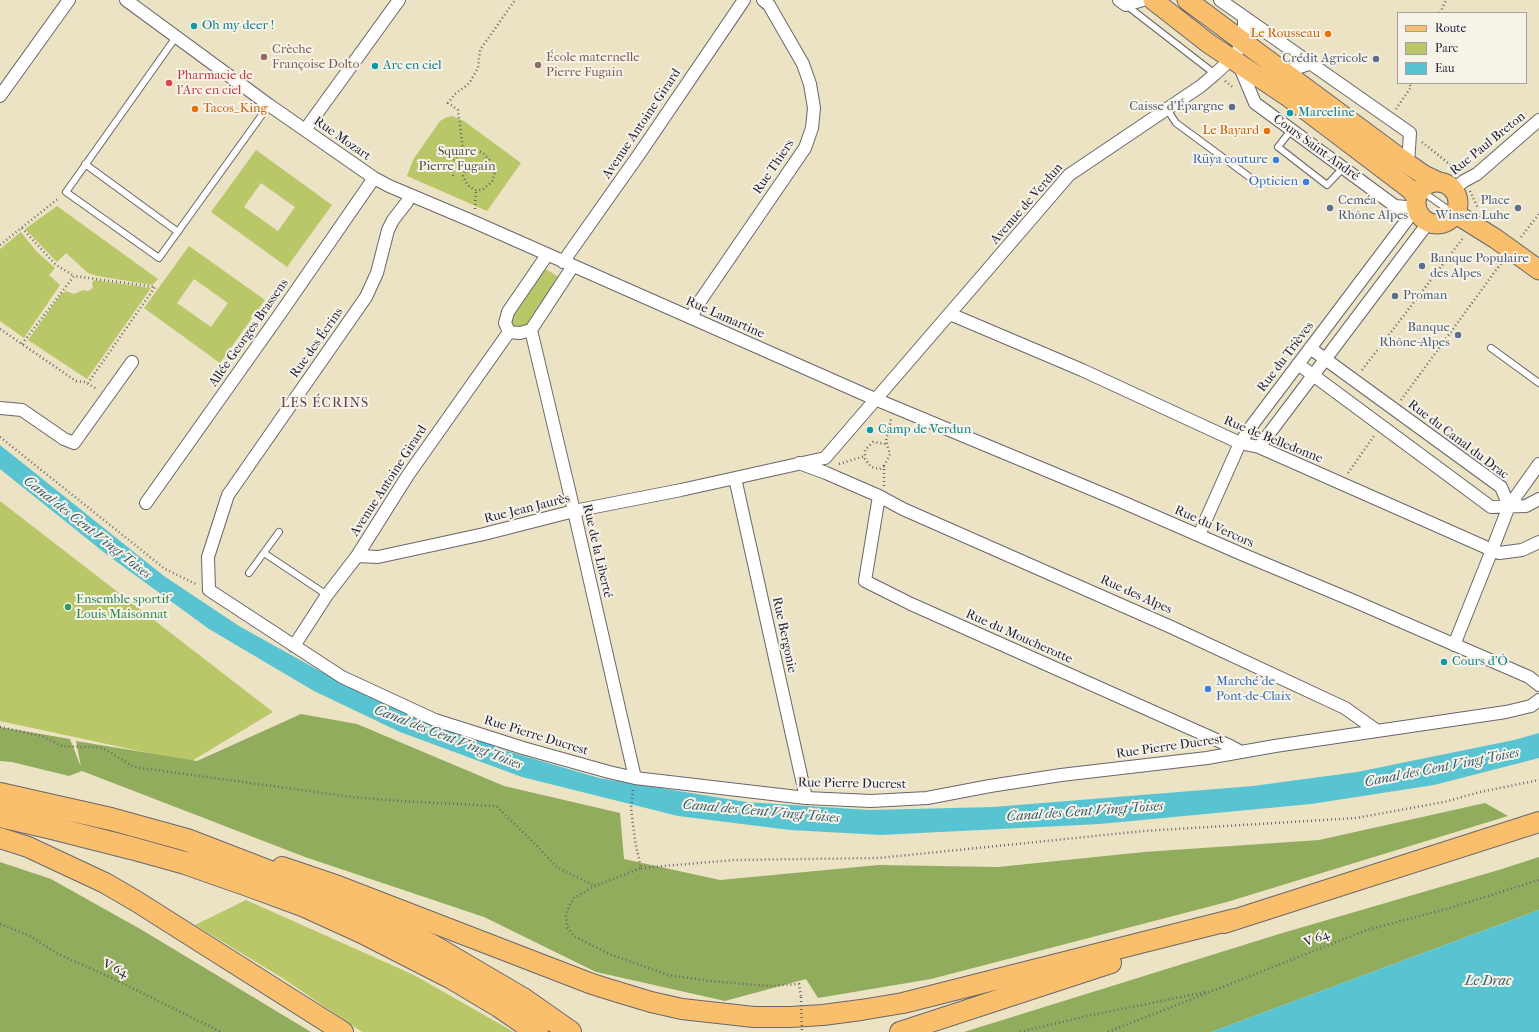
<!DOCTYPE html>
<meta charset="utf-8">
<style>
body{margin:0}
#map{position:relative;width:1539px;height:1032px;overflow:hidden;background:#ece3c5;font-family:"IM FELL French Canon",serif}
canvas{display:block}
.legend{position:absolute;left:1397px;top:12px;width:130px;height:72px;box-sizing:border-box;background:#f7f3e8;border:1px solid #a29fa3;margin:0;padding:5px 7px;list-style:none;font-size:12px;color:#22223b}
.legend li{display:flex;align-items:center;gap:8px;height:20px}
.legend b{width:20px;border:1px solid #a29fa3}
</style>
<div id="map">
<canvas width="1539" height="1032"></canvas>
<ul class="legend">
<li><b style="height:5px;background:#f9bf6d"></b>Route</li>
<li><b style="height:11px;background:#b9c769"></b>Parc</li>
<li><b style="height:11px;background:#58c4d1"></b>Eau</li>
</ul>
</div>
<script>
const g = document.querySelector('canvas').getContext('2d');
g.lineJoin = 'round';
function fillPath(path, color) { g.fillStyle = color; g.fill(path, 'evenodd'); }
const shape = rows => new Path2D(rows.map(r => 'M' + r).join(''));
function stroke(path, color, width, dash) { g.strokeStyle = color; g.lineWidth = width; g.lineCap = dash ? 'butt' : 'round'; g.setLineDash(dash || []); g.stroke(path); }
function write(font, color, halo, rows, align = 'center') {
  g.font = font + ' "IM FELL French Canon",serif'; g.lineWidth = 4; g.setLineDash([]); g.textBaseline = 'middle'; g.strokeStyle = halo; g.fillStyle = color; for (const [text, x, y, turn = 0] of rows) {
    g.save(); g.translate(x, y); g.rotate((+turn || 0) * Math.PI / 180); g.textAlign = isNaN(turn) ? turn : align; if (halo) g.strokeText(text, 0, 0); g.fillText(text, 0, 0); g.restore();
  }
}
fillPath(shape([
 [452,116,464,121,521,163,487,211,407,176,413,160,440,121,445,118],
 [256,150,332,205,287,267,211,212],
 [261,183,295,207,278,231,244,207],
 [57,206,158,279,152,285,97,276,88,273,66,253,57,262,25,229],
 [21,232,36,251,55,268,49,275,60,285,24,338,0,321,0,249],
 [189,246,265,300,220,363,144,308],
 [194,279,228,303,211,327,177,303],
 [544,268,562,279,529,327,513,327,511,323,510,317],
 [95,280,151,288,87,379,28,340,61,294,66,291,74,294,83,290,88,291,93,288,92,282],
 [0,501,273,712,190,762,0,721],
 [246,900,414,975,514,1032,362,1032,284,979,195,925]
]), '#b9c769');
fillPath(shape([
 [301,714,357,724,504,786,620,813,624,859,720,880,879,865,998,867,1144,852,1319,840,1485,803,1508,816,1227,902,931,979,818,998,806,979,725,1001,596,972,484,917,305,857,82,771,69,776,12,762,0,761,0,727,70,739,81,767,76,741,197,761],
 [1539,857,1539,910,1211,1032,964,1032,1279,934,1502,869],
 [0,862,51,879,142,930,311,1032,0,1032]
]), '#92ac5d');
fillPath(shape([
 [0,445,164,576,239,626,336,680,427,720,507,751,599,778,746,802,869,810,993,807,1253,786,1357,772,1514,740,1539,733,1539,758,1434,785,1311,804,1100,824,881,835,790,830,678,816,522,777,400,732,314,691,209,629,106,554,0,469],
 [1539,910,1539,1032,1211,1032]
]), '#58c4d1');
const service = shape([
 [1126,5,1215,74],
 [176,37,66,192,159,258,269,105],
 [1167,109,1176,123,1259,184],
 [1291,130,1278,147,1327,185,1343,168],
 [85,164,178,232],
 [1420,190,1453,213],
 [1491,348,1539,383],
 [264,553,327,595],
 [249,573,279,532]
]);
const minor = shape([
 [126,0,269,105,374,178,389,186,472,221,875,399,1120,501,1244,555,1354,601,1529,677,1539,685],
 [1119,0,1126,5,1143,0],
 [1220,0,1410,133,1408,164],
 [1284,72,1312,63],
 [0,96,69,0],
 [305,130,399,0],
 [1454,189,1464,181,1477,174,1539,120],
 [410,195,407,202,393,220,388,230,377,273,366,297,228,495,208,557,209,590,342,677,435,720,523,748,609,772,635,778,806,798,871,801,927,798,990,786,1061,775,1207,758,1275,746,1506,712,1531,706,1539,700],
 [563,262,640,153,744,0],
 [950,314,1082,370,1240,443,1259,447,1492,550,1454,645],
 [691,318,698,304,805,148,812,128,814,108,810,84,803,64,769,5,763,0],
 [531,330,574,511,635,778],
 [509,332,520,333,531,330,573,266],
 [509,332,505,323,508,312,547,255],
 [1310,348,1501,487,1509,506],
 [1298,364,1491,507,1526,506,1539,499],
 [0,408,22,410,64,439,74,443,132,362],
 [1259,447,1428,223],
 [799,463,826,473,879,496,903,509,1171,627,1345,708,1376,730],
 [1539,464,1509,506,1492,550,1499,553,1522,550,1539,542],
 [735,478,806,798],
 [879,496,865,581,911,604,1230,746,1241,752],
 [146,503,280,314,374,178],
 [1199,535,1240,443,1250,428,1416,208,1395,206,1255,103,1239,65],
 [357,556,378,557,484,534,574,511,681,490,825,458,970,290,1069,175,1201,86,1215,74,1231,59,1244,43,1244,18],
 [294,646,327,595,357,556,408,475,509,332]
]);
const primary = shape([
 [1153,0,1208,43,1287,96,1411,190,1416,197],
 [1187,0,1408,164,1424,175,1439,182],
 '1416 203a21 21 0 1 1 42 0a21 21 0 1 1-42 0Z',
 [1456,214,1496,239,1539,270]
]);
const trunk = shape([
 [0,838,28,847,105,883,136,901,343,1032],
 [282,867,338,886,592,984,621,993,651,1002,682,1009,754,1017,790,1017,823,1015,861,1010,903,1003,1235,919],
 [1224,923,1539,822],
 [900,1032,1111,963]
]);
const motorway = shape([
 [0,794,111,819,187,840,288,879,383,920,431,945,523,999,570,1032],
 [0,816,52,828,131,848,185,863,248,885,305,906,362,932,452,978,499,1006,537,1032]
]);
stroke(service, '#69666b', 8);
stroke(minor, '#69666b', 14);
stroke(primary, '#69666b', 21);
stroke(trunk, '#69666b', 22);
stroke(motorway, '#69666b', 24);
stroke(shape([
 [1440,13,1446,0],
 [1225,81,1234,88],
 [1396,109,1411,87,1409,83],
 [1422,142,1458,171],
 [463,150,458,110,448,103,455,94,466,86,470,82,478,68,480,50,515,0],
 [453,176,452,168,453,161,460,152,466,149,471,148,483,153,495,166,495,172,492,182,482,190,476,190,471,188,467,184,463,176,466,169,468,166,474,166,478,170],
 [1470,191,1478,208],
 [475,209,476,190],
 [22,228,55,264,74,276],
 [1521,237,1539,214],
 [0,245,59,198],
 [0,329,76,381,85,382,97,389],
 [22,344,74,276,155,287,88,383],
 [1362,370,1463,238],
 [1401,400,1502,262],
 [0,437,165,569,198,585],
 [839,464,865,456],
 [884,466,880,469,871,467,865,459,865,450,873,442,887,444],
 [1348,473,1374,436],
 [884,486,884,466,890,454,886,441,891,419],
 [0,727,42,736,62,746,103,748,134,767,352,797,400,801,496,806,529,838,558,868,595,886],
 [633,790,631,808,635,841,641,868,595,886,574,898,569,906,566,916,567,927,574,936,609,954,668,975,710,981,768,986,799,984,801,997],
 [641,868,734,860,879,858,1144,831,1356,818,1444,802,1480,792,1539,780],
 [0,924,30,936,58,954,110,977,221,1032],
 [1020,1032,1092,1015,1206,992],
 [1108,1032,1367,930,1453,907,1539,880]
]), '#69666b', 2.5, [1, 3]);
stroke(service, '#fff', 6);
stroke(minor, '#fff', 12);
stroke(primary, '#f9bf6d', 19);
stroke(trunk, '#f9bf6d', 20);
stroke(motorway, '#f9bf6d', 22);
stroke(shape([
 [801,997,802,1032]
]), '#69666b', 2.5, [1, 3]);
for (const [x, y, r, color] of [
 [194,26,4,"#0f9aa8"],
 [1328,34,4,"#e8710a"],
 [264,57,4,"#8d6e63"],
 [1376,59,4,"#5c6f8a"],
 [538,65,4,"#8d6e63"],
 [375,66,4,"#0f9aa8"],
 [169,83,4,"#e0444e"],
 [1232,107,4,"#5c6f8a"],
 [195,109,4,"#e8710a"],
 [1290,113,4,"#0f9aa8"],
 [1267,131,4,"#e8710a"],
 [1276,160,4,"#3f7fe0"],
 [1306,182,4,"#3f7fe0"],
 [1330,208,4,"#5c6f8a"],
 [1518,208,4,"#5c6f8a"],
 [1422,266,4,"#5c6f8a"],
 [1395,296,4,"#5c6f8a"],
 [1458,335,4,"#5c6f8a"],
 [870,430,4,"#0f9aa8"],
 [68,607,4,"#2e9e5b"],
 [1444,662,4,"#0f9aa8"],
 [1208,689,4,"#3f7fe0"]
]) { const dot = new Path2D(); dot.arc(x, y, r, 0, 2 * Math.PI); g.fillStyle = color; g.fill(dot); stroke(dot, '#f7f3e8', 1.5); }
write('13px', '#0d838f', '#f7f3e8', [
 ["Oh my deer !",202,26],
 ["Arc en ciel",383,66],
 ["Marceline",1298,113],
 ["Camp de Verdun",878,430],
 ["Cours d'Ô",1452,662]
], 'left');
write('13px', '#c56008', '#f7f3e8', [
 ["Le Rousseau",1320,34],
 ["Tacos_King",203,109,"left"],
 ["Le Bayard",1259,131]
], 'right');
write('13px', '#785e54', '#f7f3e8', [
 ["Crèche",272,50],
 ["Françoise Dolto",272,65],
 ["École maternelle",546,58],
 ["Pierre Fugain",546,73]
], 'left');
write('13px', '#4e5e75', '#f7f3e8', [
 ["Crédit Agricole",1368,59],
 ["Caisse d'Épargne",1224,107],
 ["Ceméa",1338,201,"left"],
 ["Rhône Alpes",1338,216,"left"],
 ["Place",1510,201],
 ["Winsen Luhe",1510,216],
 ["Banque Populaire",1430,259,"left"],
 ["des Alpes",1430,274,"left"],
 ["Proman",1403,296,"left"],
 ["Banque",1450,328],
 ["Rhône-Alpes",1450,343]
], 'right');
write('13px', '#be3a42', '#f7f3e8', [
 ["Pharmacie de",177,76],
 ["l'Arc en ciel",177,91]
], 'left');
write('13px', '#22223b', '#f7f3e8', [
 ["Avenue Antoine Girard",642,124,-56],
 ["Rue Mozart",342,139,35],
 ["Rue Paul Breton",1488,144,-39],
 ["Cours Saint-André",1316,148,36],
 ["Rue Thiers",774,167,-56],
 ["Avenue de Verdun",1027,204,-49],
 ["Rue Lamartine",725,318,24],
 ["Allée Georges Brassens",249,333,-55],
 ["Rue des Écrins",317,343,-55],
 ["Rue du Trièves",1286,357,-53],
 ["Rue de Belledonne",1273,440,22],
 ["Rue du Canal du Drac",1458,440,37],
 ["Avenue Antoine Girard",389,481,-57],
 ["Rue Jean Jaurès",527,509,-14],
 ["Rue du Vercors",1214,527,24],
 ["Rue de la Liberté",597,551,77],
 ["Rue des Alpes",1136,595,24],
 ["Rue Bergonie",784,635,78],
 ["Rue du Moucherotte",1019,637,24],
 ["Rue Pierre Ducrest",536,736,17],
 ["Rue Pierre Ducrest",1170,747,-8],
 ["Rue Pierre Ducrest",852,784,1],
 ["V 64",1317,939,-21],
 ["V 64",115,969,25]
]);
write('13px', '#4f5449', '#f7f3e8', [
 ["Square",457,152],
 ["Pierre Fugain",457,167]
]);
write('13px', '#366cbe', '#f7f3e8', [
 ["Rüya couture",1268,160],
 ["Opticien",1298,182],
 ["Marché de",1216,682,"left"],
 ["Pont-de-Claix",1216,697,"left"]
], 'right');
write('13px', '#27864d', '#f7f3e8', [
 ["Ensemble sportif",76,600],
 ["Louis Maisonnat",76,615]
], 'left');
g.letterSpacing = '1px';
write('14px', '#644852', '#f7f3e8', [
 ["LES ÉCRINS",325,404]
]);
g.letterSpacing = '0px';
write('italic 14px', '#355b70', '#f7f3e8', [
 ["Canal des Cent Vingt Toises",87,528,38],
 ["Canal des Cent Vingt Toises",448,738,21],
 ["Canal des Cent Vingt Toises",1442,768,-11],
 ["Canal des Cent Vingt Toises",761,812,5],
 ["Canal des Cent Vingt Toises",1085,812,-4],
 ["Le Drac",1488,982]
]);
</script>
